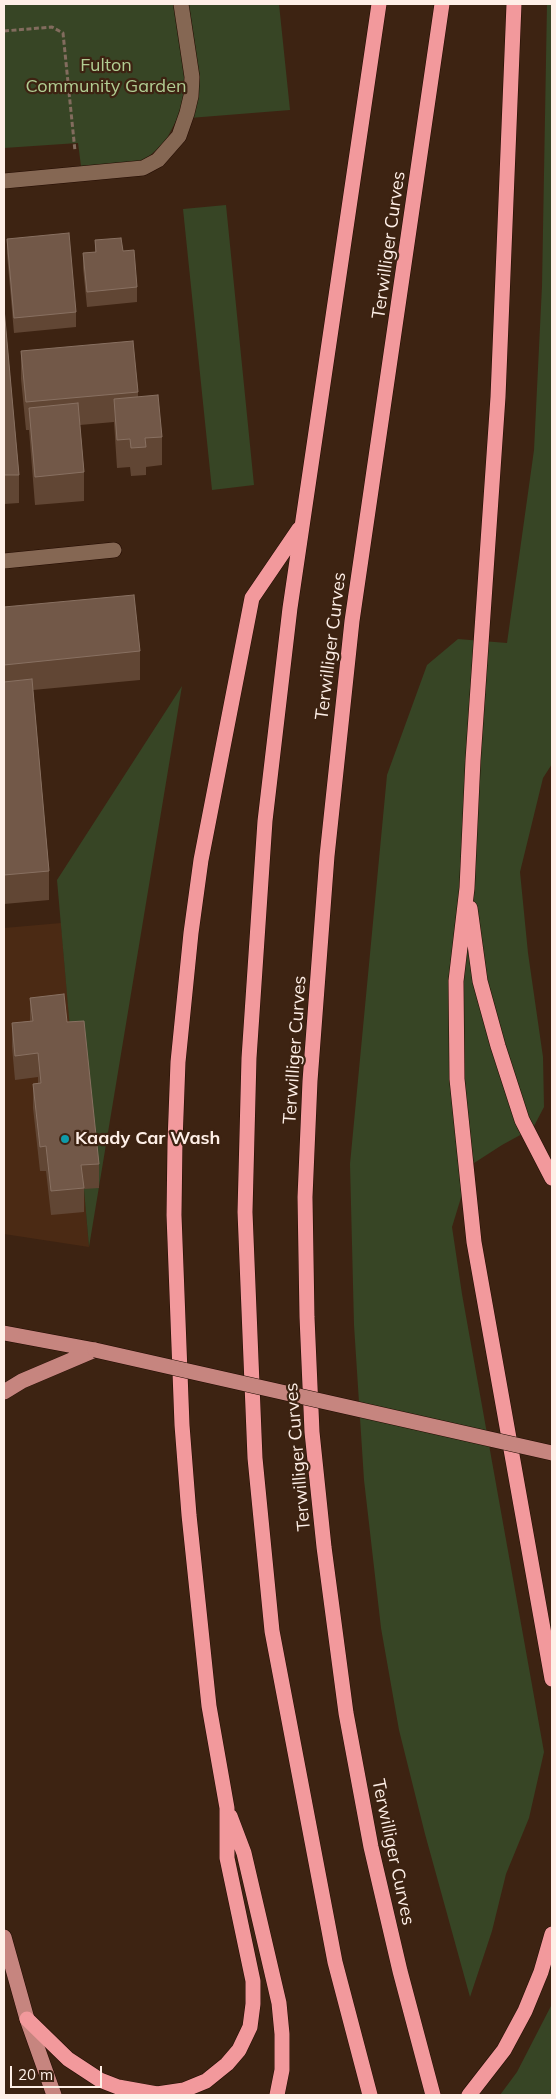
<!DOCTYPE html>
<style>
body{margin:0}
#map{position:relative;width:556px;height:2099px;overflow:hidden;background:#3d2312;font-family:Mulish,sans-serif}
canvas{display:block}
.frame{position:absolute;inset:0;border:5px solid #feefe7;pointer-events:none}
.scale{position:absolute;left:10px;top:2066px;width:92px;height:22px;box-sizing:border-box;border:2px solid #feefe7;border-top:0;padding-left:6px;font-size:15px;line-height:18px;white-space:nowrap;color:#feefe7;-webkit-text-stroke:4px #3d2312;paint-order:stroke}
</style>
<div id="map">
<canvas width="556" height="2099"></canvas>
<div class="frame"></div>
<div class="scale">20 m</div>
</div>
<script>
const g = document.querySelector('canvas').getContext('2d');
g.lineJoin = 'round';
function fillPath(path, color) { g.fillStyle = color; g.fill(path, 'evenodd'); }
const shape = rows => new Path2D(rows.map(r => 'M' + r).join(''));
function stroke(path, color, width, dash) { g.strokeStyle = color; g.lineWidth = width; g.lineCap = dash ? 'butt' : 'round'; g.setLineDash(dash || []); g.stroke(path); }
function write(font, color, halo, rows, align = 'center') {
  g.font = font + ' Mulish,sans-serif'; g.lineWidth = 4.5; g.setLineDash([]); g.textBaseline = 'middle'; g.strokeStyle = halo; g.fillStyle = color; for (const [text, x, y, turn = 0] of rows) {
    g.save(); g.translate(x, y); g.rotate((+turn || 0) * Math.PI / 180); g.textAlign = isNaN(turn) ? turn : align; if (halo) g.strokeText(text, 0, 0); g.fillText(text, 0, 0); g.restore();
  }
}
fillPath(shape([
 [61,923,89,1247,4,1234,4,928]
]), '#4b2a14');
fillPath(shape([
 [4,4,279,4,290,110,177,119,165,142,145,160,127,165,81,166,78,143,4,148],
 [547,4,552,4,552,764,543,778,520,872,528,953,543,1057,544,1107,533,1128,502,1145,471,1165,452,1227,462,1294,544,1752,529,1818,506,1874,492,1931,470,1997,425,1834,399,1730,381,1628,364,1480,354,1325,350,1164,387,775,427,665,458,639,507,643,534,450,542,286],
 [226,205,254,485,212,490,183,209],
 [182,686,89,1247,57,880],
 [552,2004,552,2095,500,2095,517,2072]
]), '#374525');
const minor = shape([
 [4,181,143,168,158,160,179,136,187,113,191,96,192,77,181,4],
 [4,561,114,550]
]);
const major = shape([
 [4,1333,95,1350],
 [4,1392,22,1381,95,1350],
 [4,1937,27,2019,54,2095]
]);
const highway = shape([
 [514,4,498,397,473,760,467,888,456,981,457,1079,474,1242,552,1679],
 [470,908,480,981,498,1046,522,1120,552,1178],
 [230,1816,244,1853,279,2003,282,2034,282,2070,277,2095],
 [27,2019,68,2059,100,2080,118,2087,157,2094,184,2090,206,2081,227,2064,239,2050,250,2027,253,2004,253,1981,227,1858,227,1808,209,1706,189,1515,182,1425,174,1215,175,1142,178,1062,191,933,201,860,252,598,299,529],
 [370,2095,335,1962,272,1631,255,1458,245,1212,249,1058,265,821,290,608,379,4],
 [433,2095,400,1971,371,1847,346,1713,324,1547,312,1432,307,1317,305,1197,310,1081,327,856,352,621,442,4],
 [469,2095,504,2050,525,2011,541,1972,552,1934]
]);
stroke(minor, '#230b00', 16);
stroke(major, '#230b00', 16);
stroke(highway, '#230b00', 16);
stroke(shape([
 [4,31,52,27,63,33,75,151]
]), '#826c5e', 3, [5, 2.5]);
stroke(minor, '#856753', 15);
stroke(major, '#c6857f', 15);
stroke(highway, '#f2999c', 15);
const majorBridge = shape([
 [95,1350,552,1453]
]);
stroke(majorBridge, '#230b00', 16, []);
stroke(majorBridge, '#c6857f', 15);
fillPath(shape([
 [7,239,76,312,76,327,14,333,7,254],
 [95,240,123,251,137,287,137,302,87,307,83,268,83,253,95,252],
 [4,308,19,475,19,503,4,504],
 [21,351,138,392,138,397,162,437,162,465,146,467,146,475,131,476,130,467,117,468,114,422,80,425,84,472,84,501,35,505,29,430,26,430,21,379],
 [4,607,140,651,140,680,33,690,49,871,49,900,4,904],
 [30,998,67,1022,99,1164,99,1188,84,1189,84,1212,51,1215,46,1171,40,1171,33,1108,33,1084,38,1083,38,1077,15,1080,12,1047,12,1023,30,1021]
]), '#614634');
const building = shape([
 [69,233,76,312,14,318,7,239,69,233],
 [121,238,123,251,134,250,137,287,87,292,83,253,96,252,95,240,121,238],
 [4,308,19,475,4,475,4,308],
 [133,341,138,392,26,402,21,351,133,341],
 [158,395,162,437,145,438,146,447,131,448,130,439,117,440,114,399,158,395],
 [78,403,84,472,35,477,29,408,78,403],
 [134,595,140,651,4,665,4,607,134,595],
 [32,679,49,871,4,875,4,682,32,679],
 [64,994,67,1022,84,1021,99,1164,81,1165,84,1188,51,1191,46,1146,40,1147,33,1084,41,1083,38,1053,15,1056,12,1023,33,1021,30,998,64,994]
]);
fillPath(building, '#725848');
stroke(building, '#887061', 1);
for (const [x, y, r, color] of [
 [65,1139,5,"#0f9aa8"]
]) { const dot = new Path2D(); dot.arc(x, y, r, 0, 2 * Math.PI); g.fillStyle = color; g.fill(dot); stroke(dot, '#3d2312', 2); }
write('18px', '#b2cd93', '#3d2312', [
 ["Fulton",106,66],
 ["Community Garden",106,87]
]);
write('18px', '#feefe7', '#3d2312', [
 ["Terwilliger Curves",389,245,-82],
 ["Terwilliger Curves",331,646,-83],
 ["Terwilliger Curves",295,1050,-86],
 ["Terwilliger Curves",298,1457,-95],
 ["Terwilliger Curves",393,1852,78]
]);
write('bold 18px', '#feefe7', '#3d2312', [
 ["Kaady Car Wash",75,1139]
], 'left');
</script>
